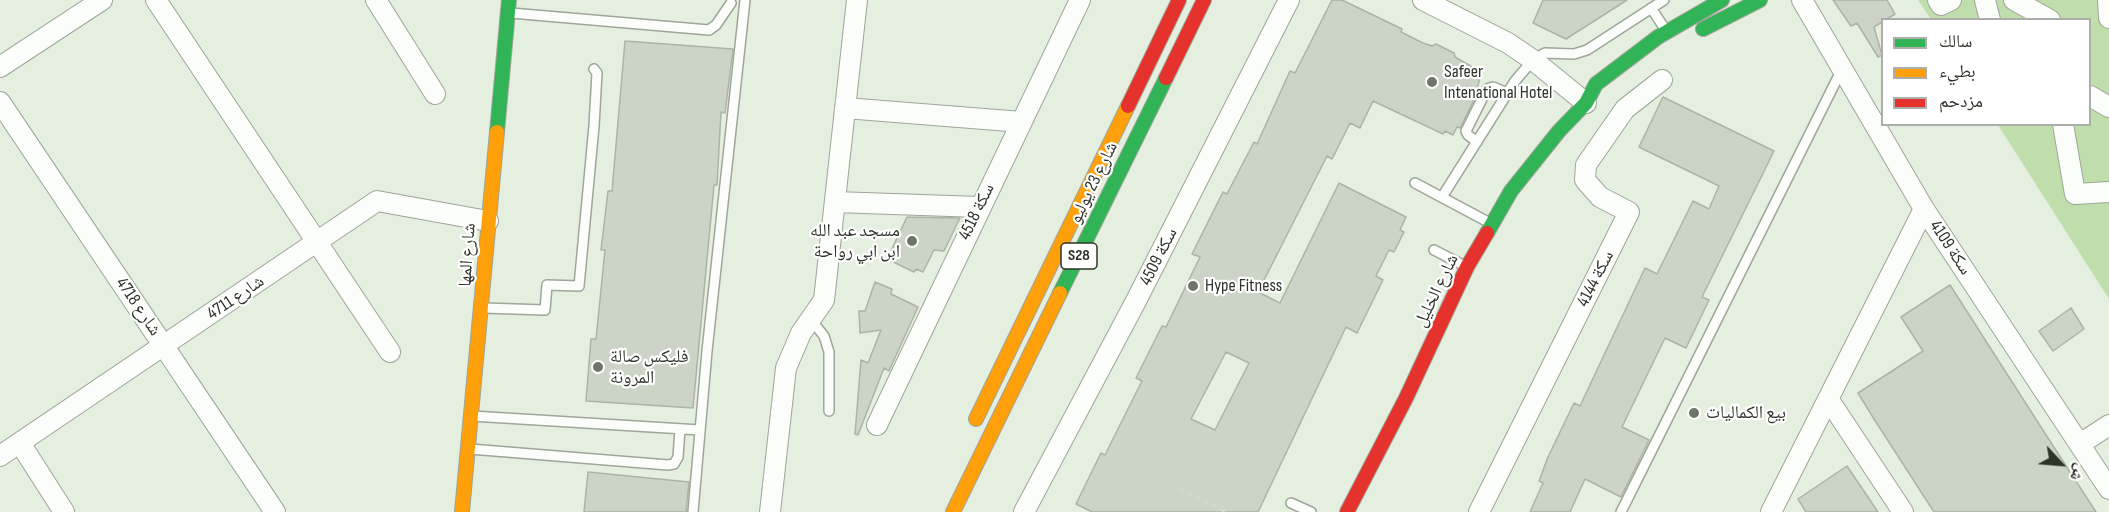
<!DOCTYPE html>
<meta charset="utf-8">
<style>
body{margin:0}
#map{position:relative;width:2109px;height:512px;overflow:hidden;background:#e5efdf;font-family:"Sofia Sans Condensed","Noto Naskh Arabic",sans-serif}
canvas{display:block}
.legend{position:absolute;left:1881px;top:18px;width:210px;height:108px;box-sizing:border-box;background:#fff;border:2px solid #abaea9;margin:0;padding:8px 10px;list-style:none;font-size:18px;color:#2d3429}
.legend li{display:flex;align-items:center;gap:12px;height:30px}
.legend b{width:30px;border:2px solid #abaea9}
.north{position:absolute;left:2031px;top:434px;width:60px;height:60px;-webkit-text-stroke:4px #fff;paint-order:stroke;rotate:116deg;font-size:16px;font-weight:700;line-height:24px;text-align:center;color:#2d3429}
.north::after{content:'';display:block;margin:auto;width:21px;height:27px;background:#2d3429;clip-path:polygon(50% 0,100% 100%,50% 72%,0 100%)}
</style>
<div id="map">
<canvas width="2109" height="512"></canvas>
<ul class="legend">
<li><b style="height:8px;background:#30b455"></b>سالك</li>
<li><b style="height:8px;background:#ff9f0a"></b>بطيء</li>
<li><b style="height:8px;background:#e5322d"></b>مزدحم</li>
</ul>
<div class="north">ش</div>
</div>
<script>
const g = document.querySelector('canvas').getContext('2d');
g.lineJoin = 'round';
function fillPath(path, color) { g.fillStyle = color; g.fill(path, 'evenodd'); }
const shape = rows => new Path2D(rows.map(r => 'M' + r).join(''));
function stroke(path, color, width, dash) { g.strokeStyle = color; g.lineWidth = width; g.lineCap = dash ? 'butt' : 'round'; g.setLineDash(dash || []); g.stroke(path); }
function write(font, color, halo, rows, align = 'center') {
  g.font = font + ' "Sofia Sans Condensed","Noto Naskh Arabic",sans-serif'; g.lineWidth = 4.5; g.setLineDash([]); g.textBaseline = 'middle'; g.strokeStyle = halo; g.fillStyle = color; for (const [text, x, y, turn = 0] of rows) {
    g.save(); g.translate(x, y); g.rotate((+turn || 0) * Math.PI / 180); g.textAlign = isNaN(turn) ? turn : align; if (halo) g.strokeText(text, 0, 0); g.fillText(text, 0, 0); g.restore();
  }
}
fillPath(shape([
 [1918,0,2109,0,2109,299,1998,125,2090,124,2090,20,1931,19]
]), '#c0ddac');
const building = shape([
 [1332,0,1342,0,1402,29,1401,32,1423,43,1432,46,1436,44,1454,53,1455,57,1474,68,1471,73,1480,77,1475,98,1460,128,1457,127,1453,135,1445,131,1443,134,1373,101,1360,128,1350,123,1332,159,1327,156,1258,292,1280,303,1339,183,1406,217,1400,230,1404,232,1394,252,1389,250,1376,276,1383,280,1357,333,1346,327,1258,512,1092,512,1076,504,1101,453,1105,455,1142,381,1136,378,1162,326,1166,327,1200,257,1192,254,1223,192,1227,194,1254,142,1257,144,1290,71,1295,73,1332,0],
 [1226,352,1249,363,1215,430,1191,419,1226,352],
 [1543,0,1627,0,1566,39,1533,23,1543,0],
 [1833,0,1887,0,1895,14,1874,27,1882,55,1878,57,1857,23,1851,26,1833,0],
 [625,41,733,49,725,113,721,112,717,185,714,185,693,408,586,401,591,339,596,339,605,250,601,250,608,191,612,191,625,41],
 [1663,97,1774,151,1702,297,1709,300,1686,348,1665,338,1622,427,1649,440,1621,497,1585,479,1570,512,1530,512,1543,483,1539,481,1548,457,1574,403,1580,406,1645,268,1657,274,1693,201,1709,209,1719,186,1639,147,1663,97],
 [907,217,960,218,944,251,934,250,923,272,916,269,914,272,887,259,907,217],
 [875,282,892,289,891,294,918,307,889,371,884,368,858,435,855,434,861,360,868,363,881,330,860,333,859,311,865,311,875,282],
 [1950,285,2048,438,2096,512,1934,512,1874,419,1858,393,1923,351,1901,317,1950,285],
 [2071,308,2084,329,2053,351,2039,331,2071,308],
 [1847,466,1878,512,1806,512,1798,499,1847,466],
 [588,472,689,482,686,512,584,512,588,472]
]);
fillPath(building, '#ccd3c7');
stroke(building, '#acb3a7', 1.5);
const lane = shape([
 [1651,8,1665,29],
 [511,13,709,30,716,25,731,3],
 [1477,142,1468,135,1466,131,1487,89,1493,87,1507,93],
 [1415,183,1490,223],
 [1442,197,1515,81,1533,60,1545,53,1574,54,1587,50,1664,0],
 [1434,250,1465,266],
 [484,308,545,310,547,285,579,286,594,126,597,73,594,69],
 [812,321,824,336,829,352,829,411],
 [472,416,700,430],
 [470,449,668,465,674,464,678,457,680,429],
 [1291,503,1311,512],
 [693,512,707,351,745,0],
 [1621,512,1841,71]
]);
const street = shape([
 [156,0,390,352],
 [376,0,435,94],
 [1423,0,1508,43,1533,60,1586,103],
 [1802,0,1924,209,2109,489],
 [1938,0,1941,5,1951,0],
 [1985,0,1990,20],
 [2014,0,2050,20],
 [2108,0,2109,18],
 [0,67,102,0],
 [2090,96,2109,107],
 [0,102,275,512],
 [845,108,1022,122],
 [2063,124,2075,194,2109,192],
 [835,202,979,207],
 [1829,400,1903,512],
 [877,425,1080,0],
 [20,443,64,512],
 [2080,444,2109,425],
 [0,456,377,201,488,221],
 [770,512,786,368,801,333,824,300,857,0],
 [1024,512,1137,299,1289,0],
 [1479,512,1629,212,1600,197,1585,180,1586,165,1625,109,1662,80],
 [1771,512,1924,209]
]);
const fast = shape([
 [1703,29,1760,0],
 [497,132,509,0],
 [1487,233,1511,191,1559,131,1586,103,1596,84,1658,37,1722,0],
 [1060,293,1166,78]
]);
const slow = shape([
 [976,419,1128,106],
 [462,512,497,132],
 [953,512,1060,293]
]);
const jam = shape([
 [1166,78,1204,0],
 [1128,106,1179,0],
 [1347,512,1406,398,1467,267,1487,233]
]);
stroke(lane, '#9ea599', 12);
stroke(street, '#9ea599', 22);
stroke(fast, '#9ea599', 16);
stroke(slow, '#9ea599', 16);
stroke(jam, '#9ea599', 16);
stroke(shape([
 [1179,489,1226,512]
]), '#d3d6d1', 3, [6, 3]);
stroke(lane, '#fbfdfa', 9);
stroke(street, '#fbfdfa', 20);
stroke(fast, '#30b455', 14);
stroke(slow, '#ff9f0a', 14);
stroke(jam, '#e5322d', 14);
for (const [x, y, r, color] of [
 [1432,82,6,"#6d7569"],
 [912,241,6,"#6d7569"],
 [1193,286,6,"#6d7569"],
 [598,367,6,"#6d7569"],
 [1694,413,6,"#6d7569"]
]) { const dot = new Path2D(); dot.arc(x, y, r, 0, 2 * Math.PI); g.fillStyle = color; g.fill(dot); stroke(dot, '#fff', 2); }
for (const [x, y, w] of [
 [1079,256,36]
]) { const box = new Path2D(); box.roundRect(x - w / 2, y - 13, w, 26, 4.5); g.fillStyle = '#fff'; g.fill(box); stroke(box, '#2d3429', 1.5); }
write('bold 16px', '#2d3429', null, [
 ["S28",1079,256]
]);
write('18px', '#2d3429', '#fff', [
 ["Safeer",1444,72],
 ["Intenational Hotel",1444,93],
 ["مسجد عبد الله",900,231,"right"],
 ["ابن ابي رواحة",900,252,"right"],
 ["Hype Fitness",1205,286],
 ["فليكس صالة",610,357],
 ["المرونة",610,378],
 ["بيع الكماليات",1706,413]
], 'left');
write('18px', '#2d3429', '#fff', [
 ["شارع 23 يوليو",1094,183,-64],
 ["سكة 4518",977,212,-64],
 ["سكة 4109",1950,248,57],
 ["شارع المها",468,255,-86],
 ["سكة 4509",1159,257,-63],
 ["سكة 4144",1596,279,-63],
 ["شارع الخليل",1437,291,-64],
 ["4711 شارع",236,298,-34],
 ["4718 شارع",138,307,56]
]);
</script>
